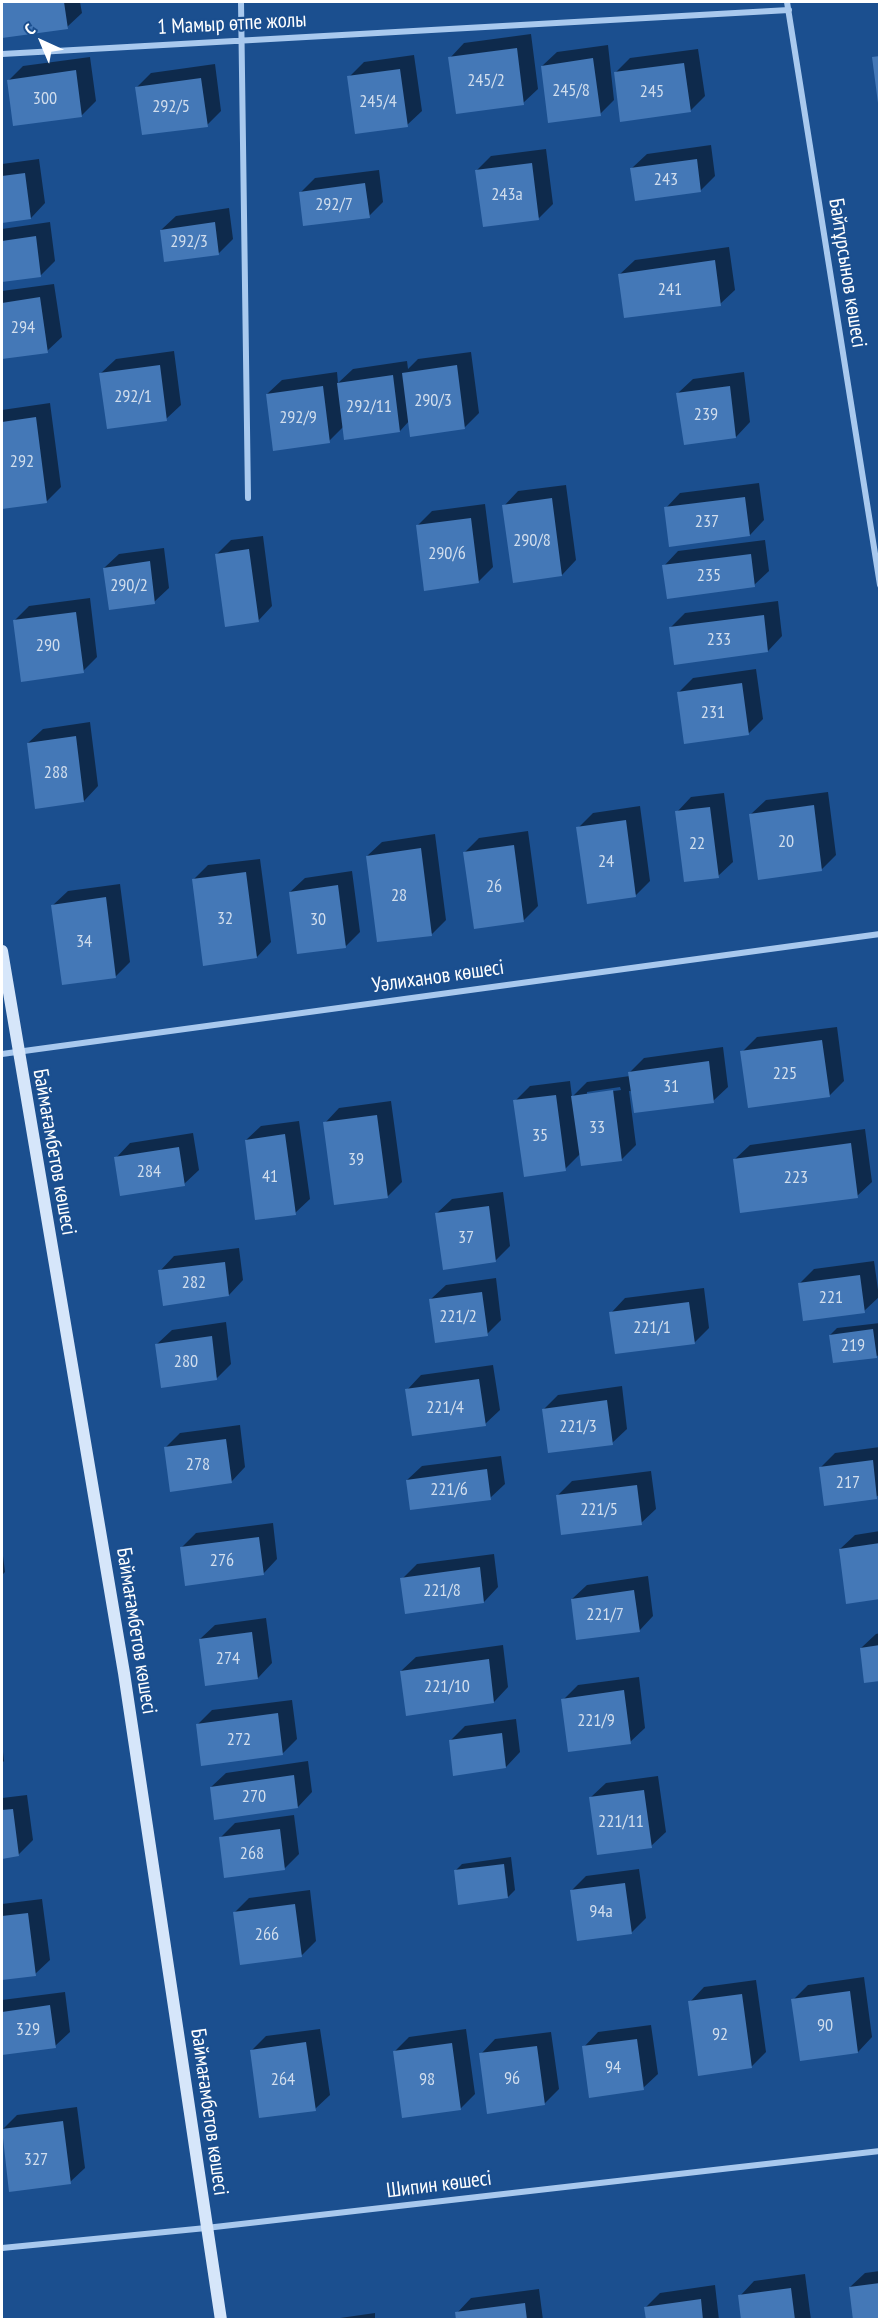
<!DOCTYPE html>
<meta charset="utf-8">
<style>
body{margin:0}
#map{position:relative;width:881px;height:2321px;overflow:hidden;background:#1b4f8f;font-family:"PT Sans Narrow",sans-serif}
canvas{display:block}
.frame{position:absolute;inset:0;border:3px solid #fff;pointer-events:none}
.north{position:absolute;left:12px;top:12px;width:60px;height:60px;-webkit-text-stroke:4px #1b4f8f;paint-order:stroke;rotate:316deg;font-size:16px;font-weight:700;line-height:24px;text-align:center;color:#fff}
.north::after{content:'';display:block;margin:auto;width:21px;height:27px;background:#fff;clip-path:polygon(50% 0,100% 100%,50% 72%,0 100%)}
</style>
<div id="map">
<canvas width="881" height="2321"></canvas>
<div class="frame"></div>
<div class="north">С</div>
</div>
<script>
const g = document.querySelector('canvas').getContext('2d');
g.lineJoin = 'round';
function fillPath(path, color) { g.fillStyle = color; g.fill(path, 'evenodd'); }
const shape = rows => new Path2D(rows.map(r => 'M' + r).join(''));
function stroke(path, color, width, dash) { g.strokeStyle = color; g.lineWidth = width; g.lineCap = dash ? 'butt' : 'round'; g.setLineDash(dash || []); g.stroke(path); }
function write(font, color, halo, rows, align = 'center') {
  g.font = font + ' "PT Sans Narrow",sans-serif'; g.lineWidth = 4.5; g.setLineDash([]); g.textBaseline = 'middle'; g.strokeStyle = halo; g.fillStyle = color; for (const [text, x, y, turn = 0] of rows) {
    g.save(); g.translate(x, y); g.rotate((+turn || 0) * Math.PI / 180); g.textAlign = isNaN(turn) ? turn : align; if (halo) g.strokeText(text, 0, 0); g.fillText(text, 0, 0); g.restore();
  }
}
fillPath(shape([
 [2,2,80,2,82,13,67,27,2,36],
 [531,34,538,89,523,103,450,58,464,43],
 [608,45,614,100,600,114,542,66,557,52],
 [698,49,705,96,690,111,615,73,630,58],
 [414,55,422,111,407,125,349,77,364,62],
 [90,57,96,101,81,116,9,80,23,66],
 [215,64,221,111,207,125,137,87,151,73],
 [711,145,715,176,700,191,632,168,647,154],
 [546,149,553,204,539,218,476,171,491,156],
 [39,159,45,203,31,218,2,222,2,164],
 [379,170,383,202,369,216,300,193,315,178],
 [229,208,233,239,219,253,161,230,176,216],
 [50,222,55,261,41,275,2,281,2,229],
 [729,247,735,290,720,304,620,274,635,260],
 [54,284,62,337,47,351,2,357,2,291],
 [174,351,181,405,166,419,101,373,116,359],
 [471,352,479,413,464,428,410,420,400,431,344,426,329,441,267,394,282,380,337,372,338,383,353,369,407,361,408,369,418,359],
 [744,372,750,422,736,437,678,393,693,379],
 [50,403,61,487,47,501,2,507,2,410],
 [759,483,764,520,750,535,666,508,680,493],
 [566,485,576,560,562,575,504,506,518,491],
 [485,504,493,567,478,582,417,526,432,511],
 [263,536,272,606,258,621,217,554,231,540],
 [765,540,769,571,754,585,664,566,678,551],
 [164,548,169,588,154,602,104,568,119,554],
 [90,598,97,657,83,671,15,620,29,606],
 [778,601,782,636,768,651,670,628,685,613],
 [756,669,763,719,749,733,679,692,693,678],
 [90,722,98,786,84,801,28,743,43,729],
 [828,792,836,855,822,869,751,814,766,800],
 [724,793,733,862,718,876,677,812,691,797],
 [640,806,650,881,636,895,578,828,593,813],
 [528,831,538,906,523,921,465,852,479,838],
 [435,834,446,920,432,934,367,856,382,842],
 [260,859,271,942,257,957,193,880,208,865],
 [352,871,360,932,346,946,290,892,305,878],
 [120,884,130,962,115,977,53,905,68,891],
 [837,1027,844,1081,829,1096,742,1052,757,1037],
 [723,1047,728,1087,713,1101,629,1091,636,1145,622,1159,582,1164,580,1154,565,1169,515,1101,530,1086,570,1081,572,1097,587,1082,630,1076,630,1072,644,1058],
 [620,1087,621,1090,587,1095,587,1092],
 [391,1101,402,1182,387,1197,325,1123,339,1108],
 [299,1121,310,1199,295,1213,246,1140,261,1126],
 [865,1129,872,1182,857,1196,735,1159,750,1145],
 [193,1133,199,1170,184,1184,116,1158,130,1143],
 [503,1192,510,1246,495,1261,437,1213,452,1199],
 [239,1248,243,1280,229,1295,160,1271,174,1256],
 [874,1261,879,1297,864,1311,799,1284,814,1269],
 [496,1278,501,1320,487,1334,431,1299,446,1285],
 [704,1288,709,1328,694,1343,611,1313,625,1298],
 [226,1322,231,1364,217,1378,157,1344,172,1330],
 [880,1323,880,1354,877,1356,834,1362,830,1335,837,1328],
 [493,1365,500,1410,485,1424,407,1390,421,1375],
 [622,1386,627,1429,612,1443,544,1409,558,1395],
 [240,1425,245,1467,231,1482,165,1448,180,1433],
 [880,1447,880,1494,876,1497,820,1468,835,1453],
 [501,1456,505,1484,490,1498,407,1480,422,1466],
 [651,1471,656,1509,641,1523,557,1496,572,1481],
 [273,1523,277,1559,263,1574,181,1548,196,1533],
 [880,1531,880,1598,840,1549,855,1535],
 [2,1548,5,1572,2,1575],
 [494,1554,498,1587,484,1602,402,1579,417,1564],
 [648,1576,653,1616,639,1631,572,1599,587,1585],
 [266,1618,272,1663,258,1678,200,1639,215,1625],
 [880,1633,880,1680,861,1648,876,1634],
 [503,1645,508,1687,494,1702,401,1671,416,1657],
 [639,1677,645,1728,630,1742,563,1700,578,1685],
 [292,1700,297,1739,282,1754,197,1725,212,1710],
 [516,1719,520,1752,506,1767,450,1741,465,1726],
 [2,1743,4,1761,2,1763],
 [308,1761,312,1792,298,1807,211,1787,226,1773],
 [658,1776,666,1832,651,1846,591,1797,606,1783],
 [27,1795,33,1840,18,1855,2,1857,2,1798],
 [294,1815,299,1854,285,1868,220,1838,235,1823],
 [511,1857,515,1890,508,1897,455,1871,462,1864],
 [639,1869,646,1918,631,1933,572,1890,586,1876],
 [310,1890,316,1941,302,1955,234,1913,249,1898],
 [42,1899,50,1960,35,1974,2,1979,2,1904],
 [864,1977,872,2037,858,2052,793,2000,808,1985],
 [756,1980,766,2052,751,2067,690,2002,704,1987],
 [65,1992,70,2032,55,2046,2,2053,2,2000],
 [651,2025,658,2074,643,2088,584,2047,598,2032],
 [320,2029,330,2095,315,2109,252,2050,266,2036],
 [466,2029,475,2094,460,2109,395,2051,409,2037],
 [551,2032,559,2089,544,2104,481,2054,495,2039],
 [77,2107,85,2168,70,2182,2,2130,17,2115],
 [880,2271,880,2320,850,2287,865,2273],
 [805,2274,811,2320,743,2320,740,2296,754,2281],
 [715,2285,719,2320,647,2320,646,2307,660,2293],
 [539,2289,543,2320,457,2320,457,2313,471,2298],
 [375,2313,375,2320,338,2320,340,2318]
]), '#0007');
fillPath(shape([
 [2,2,64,2,68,29,2,38],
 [517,48,524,105,456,114,448,57],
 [880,56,880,103,878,103,872,57],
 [593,58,601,116,548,123,541,66],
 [684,63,691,112,620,122,614,72],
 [400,69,408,127,355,134,347,76],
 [76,70,82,117,13,126,7,80],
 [201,78,208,127,142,135,135,87],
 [697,159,701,192,635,201,630,168],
 [532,163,539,220,483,227,475,170],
 [25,173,31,219,2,223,2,176],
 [365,183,370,218,303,226,299,192],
 [215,222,219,255,164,262,160,230],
 [36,236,41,277,2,282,2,241],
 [715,260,721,306,624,318,618,274],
 [40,297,48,353,2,359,2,303],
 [160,365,167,421,107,429,99,373],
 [457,365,465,429,410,437,402,373],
 [393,375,400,432,344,440,337,383],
 [323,386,330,443,273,451,266,394],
 [730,386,736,438,684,445,676,393],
 [36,417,47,503,2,509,2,422],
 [745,497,750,536,669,547,664,507],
 [552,498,562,576,513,583,502,505],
 [471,518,479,583,424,591,416,525],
 [249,549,259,622,225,627,215,554],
 [751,554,755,587,667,599,662,565],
 [150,561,155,604,109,610,103,568],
 [76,612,84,673,21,682,13,620],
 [764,615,768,652,674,665,669,627],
 [742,683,749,735,684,744,677,692],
 [76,736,84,802,35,809,27,743],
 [814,805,822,871,758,880,749,814],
 [710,807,719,878,684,882,675,811],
 [626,820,636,897,587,904,576,827],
 [514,845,524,922,474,929,463,852],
 [421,848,432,936,377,942,366,856],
 [246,872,257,958,203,966,192,879],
 [338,885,346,948,297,954,289,892],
 [106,897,116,978,62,985,51,905],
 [822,1040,830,1097,748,1108,740,1051],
 [709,1061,714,1103,634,1113,628,1072],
 [613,1090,622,1161,581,1166,571,1096],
 [556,1095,566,1171,524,1177,513,1100],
 [377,1115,388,1198,334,1205,323,1122],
 [285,1134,296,1215,255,1220,245,1140],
 [851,1143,858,1198,740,1213,733,1159],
 [179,1147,185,1186,120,1196,114,1157],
 [489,1206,496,1262,443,1270,435,1213],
 [225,1262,229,1296,163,1306,158,1270],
 [860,1275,865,1313,803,1321,798,1283],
 [482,1292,488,1336,435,1343,429,1299],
 [689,1302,695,1344,615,1354,609,1312],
 [873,1329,877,1358,833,1363,829,1335],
 [212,1336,217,1380,161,1388,155,1344],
 [479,1379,486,1426,412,1436,405,1389],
 [607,1400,613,1445,548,1453,542,1409],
 [226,1439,232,1483,170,1492,164,1447],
 [873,1460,877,1499,824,1506,819,1467],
 [487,1469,491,1500,410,1510,406,1480],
 [637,1485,642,1525,561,1535,556,1495],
 [259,1537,264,1575,185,1586,180,1547],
 [880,1543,880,1599,846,1604,839,1549],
 [480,1567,484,1603,405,1614,400,1578],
 [634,1590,640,1632,576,1640,571,1599],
 [252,1632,258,1679,205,1686,199,1639],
 [880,1645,880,1681,864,1683,860,1648],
 [489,1659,494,1703,406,1716,400,1671],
 [624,1690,631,1744,568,1752,561,1699],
 [278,1713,283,1755,201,1766,196,1724],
 [502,1733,506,1768,453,1776,449,1740],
 [294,1775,298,1808,214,1820,210,1787],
 [644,1790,652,1848,597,1855,589,1797],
 [13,1809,19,1856,2,1859,2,1810],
 [280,1829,285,1870,224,1878,219,1837],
 [504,1864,508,1898,458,1905,454,1870],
 [625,1883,632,1934,577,1941,570,1890],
 [295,1904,302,1957,240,1965,233,1912],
 [28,1913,36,1976,2,1980,2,1916],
 [850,1991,858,2053,800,2061,791,1999],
 [742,1994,752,2068,698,2076,688,2001],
 [50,2005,56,2048,2,2055,2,2012],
 [637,2039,644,2090,589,2098,582,2046],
 [306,2042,316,2111,259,2118,250,2050],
 [452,2043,461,2110,402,2118,393,2051],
 [537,2046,545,2105,487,2114,479,2053],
 [63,2121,71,2184,9,2192,2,2129],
 [880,2283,880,2320,853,2320,849,2287],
 [791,2288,795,2320,741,2320,738,2295],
 [701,2299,703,2320,646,2320,644,2307],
 [525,2303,527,2320,456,2320,455,2312]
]), '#4478b7');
stroke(shape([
 [241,2,248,498],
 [787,2,880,585],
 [2,54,789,10],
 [2,1054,880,934],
 [2,2248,206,2228,880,2151]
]), '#a9c9ee', 6);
stroke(shape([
 [2,951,124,1673,221,2320]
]), '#d6e6fa', 12);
write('18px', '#d0dded', null, [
 ["245/2",486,81],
 ["245/8",571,91],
 ["245",652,92],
 ["300",45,99],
 ["245/4",378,102],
 ["292/5",171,107],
 ["243",666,180],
 ["243а",507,195],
 ["292/7",334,205],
 ["292/3",189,242],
 ["241",670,290],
 ["294",23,328],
 ["292/1",133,397],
 ["290/3",433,401],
 ["292/11",369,407],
 ["239",706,415],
 ["292/9",298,418],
 ["292",22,462],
 ["237",707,522],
 ["290/8",532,541],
 ["290/6",447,554],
 ["235",709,576],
 ["290/2",129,586],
 ["233",719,640],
 ["290",48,646],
 ["231",713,713],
 ["288",56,773],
 ["20",786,842],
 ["22",697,844],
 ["24",606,862],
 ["26",494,887],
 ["28",399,896],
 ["32",225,919],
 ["30",318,920],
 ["34",84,942],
 ["225",785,1074],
 ["31",671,1087],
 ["33",597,1128],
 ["35",540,1136],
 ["39",356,1160],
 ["284",149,1172],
 ["41",270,1177],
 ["223",796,1178],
 ["37",466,1238],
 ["282",194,1283],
 ["221",831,1298],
 ["221/2",458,1317],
 ["221/1",652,1328],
 ["219",853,1346],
 ["280",186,1362],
 ["221/4",445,1408],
 ["221/3",578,1427],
 ["278",198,1465],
 ["217",848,1483],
 ["221/6",449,1490],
 ["221/5",599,1510],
 ["276",222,1561],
 ["221/8",442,1591],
 ["221/7",605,1615],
 ["274",228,1659],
 ["221/10",447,1687],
 ["221/9",596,1721],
 ["272",239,1740],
 ["270",254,1797],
 ["221/11",621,1822],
 ["268",252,1854],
 ["94а",601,1912],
 ["266",267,1935],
 ["90",825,2026],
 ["329",28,2030],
 ["92",720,2035],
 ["94",613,2068],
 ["96",512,2079],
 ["264",283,2080],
 ["98",427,2080],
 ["327",36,2160]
]);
write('21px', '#fff', '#1b4f8f', [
 ["1 Мамыр өтпе жолы",232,24,-3],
 ["Байтұрсынов көшесі",847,273,81],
 ["Уәлиханов көшесі",438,977,-8],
 ["Баймағамбетов көшесі",54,1152,80],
 ["Баймағамбетов көшесі",136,1631,81],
 ["Баймағамбетов көшесі",209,2112,82],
 ["Шипин көшесі",439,2185,-7]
]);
</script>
